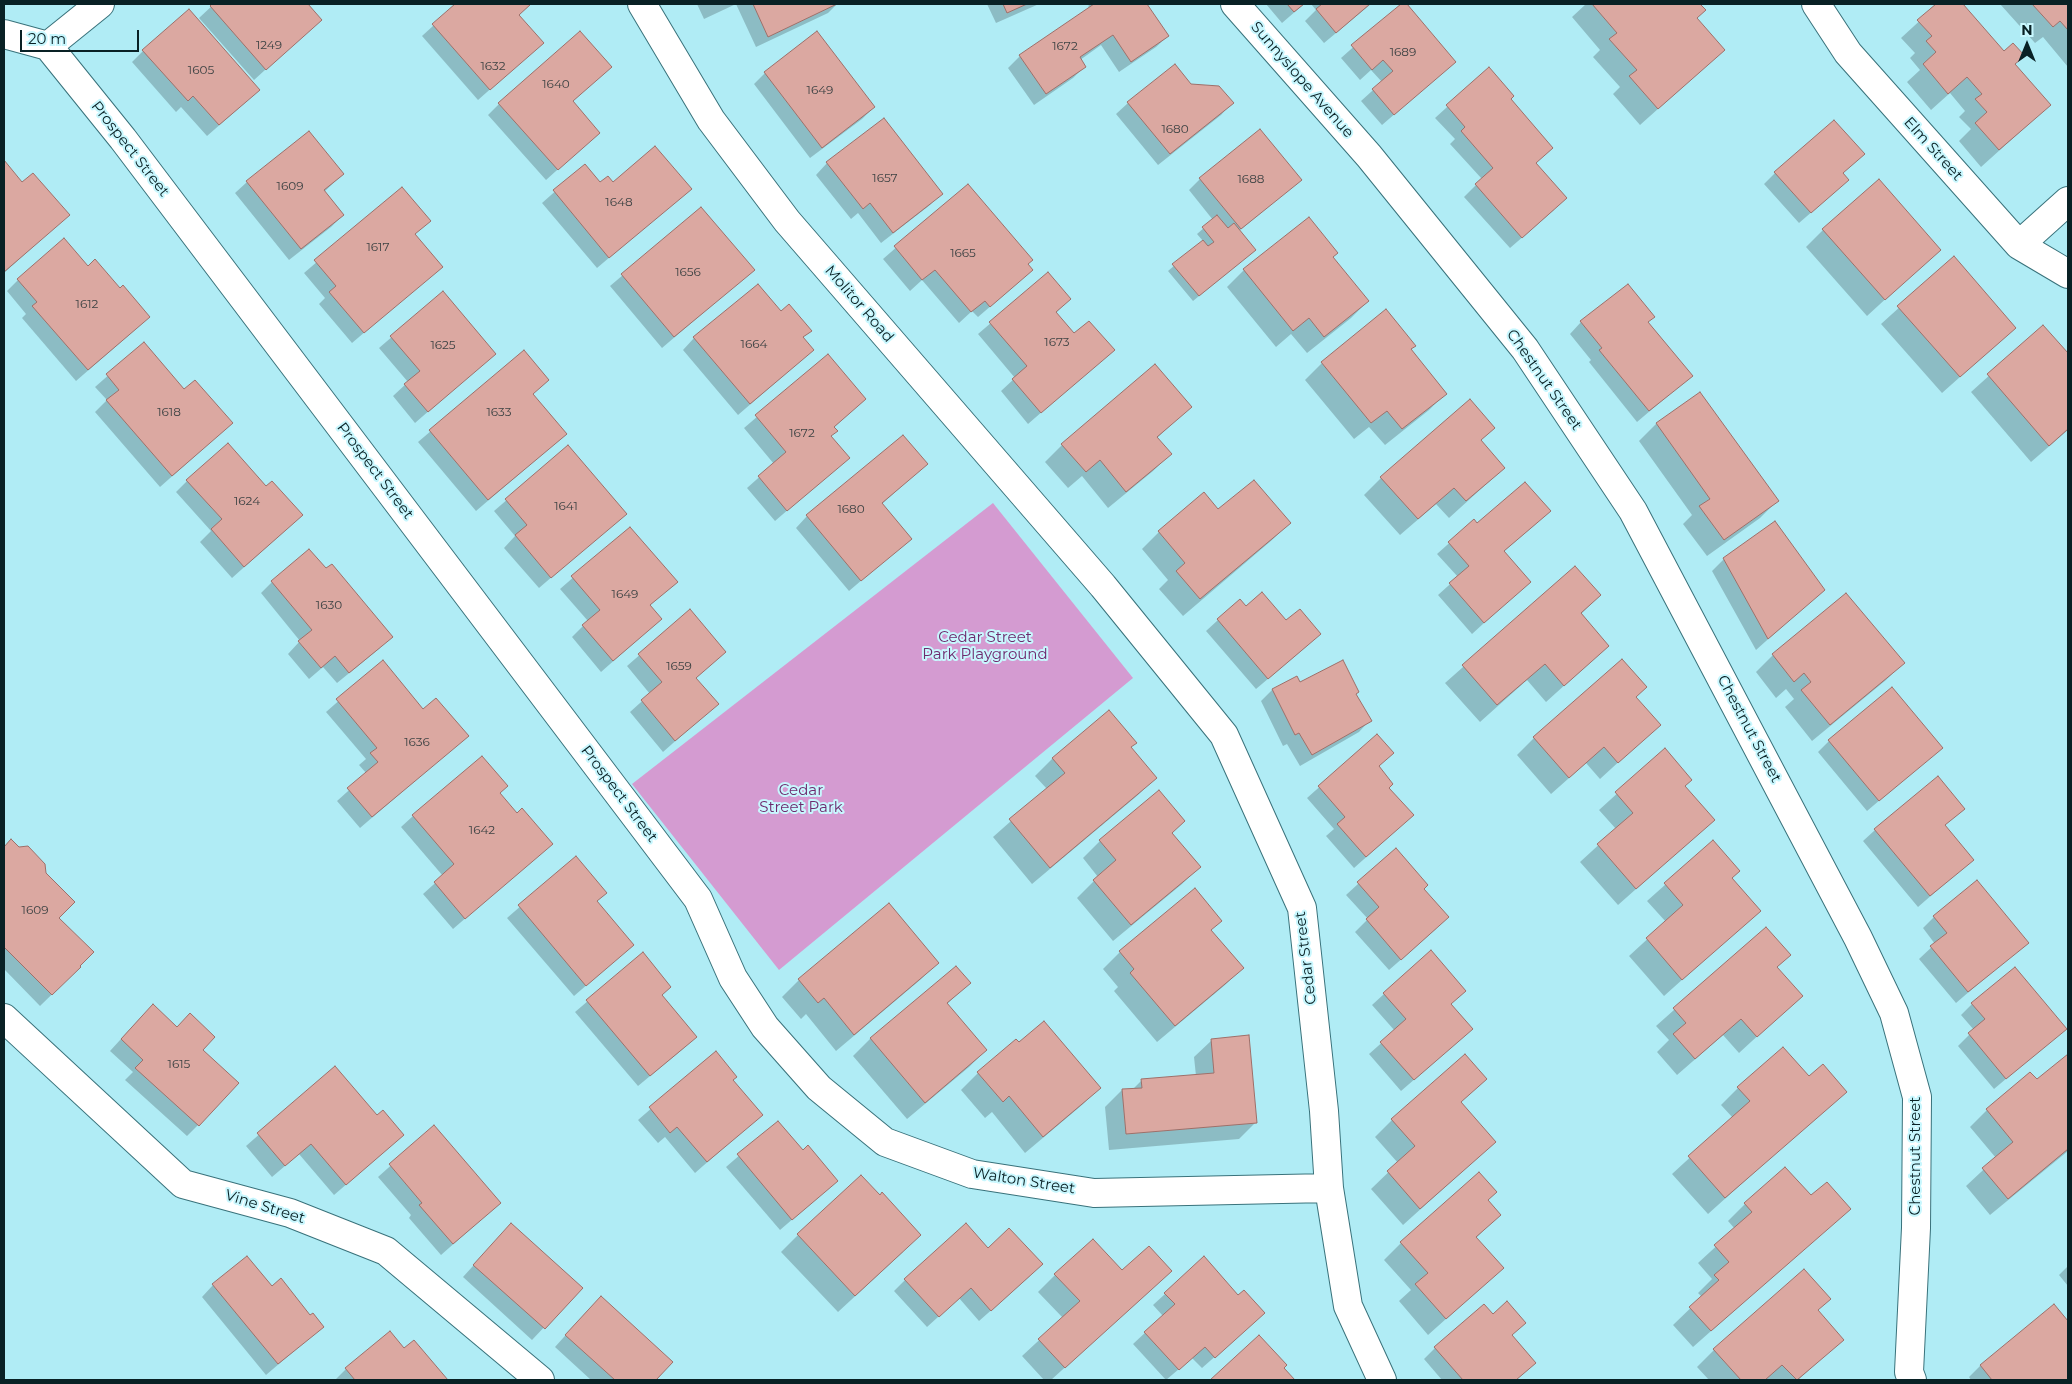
<!DOCTYPE html>
<style>
body{margin:0}
#map{position:relative;width:2072px;height:1384px;overflow:hidden;background:#b0ecf5;font-family:Montserrat,sans-serif}
canvas{display:block}
.frame{position:absolute;inset:0;border:5px solid #092125;pointer-events:none}
.north{position:absolute;left:2002px;top:20px;width:50px;height:50px;-webkit-text-stroke:4px #c8f7fe;paint-order:stroke;rotate:0deg;font-size:14px;font-weight:700;line-height:20px;text-align:center;color:#092125}
.north::after{content:'';display:block;margin:auto;width:18px;height:22px;background:#092125;clip-path:polygon(50% 0,100% 100%,50% 72%,0 100%)}
.scale{position:absolute;left:20px;top:30px;width:119px;height:22px;box-sizing:border-box;border:2px solid #092125;border-top:0;padding-left:6px;font-size:15px;line-height:18px;white-space:nowrap;color:#092125;-webkit-text-stroke:4px #c8f7fe;paint-order:stroke}
</style>
<div id="map">
<canvas width="2072" height="1384"></canvas>
<div class="frame"></div>
<div class="north">N</div>
<div class="scale">20 m</div>
</div>
<script>
const g = document.querySelector('canvas').getContext('2d');
g.lineJoin = 'round';
function fillPath(path, color) { g.fillStyle = color; g.fill(path, 'evenodd'); }
const shape = rows => new Path2D(rows.map(r => 'M' + r).join(''));
function stroke(path, color, width, dash) { g.strokeStyle = color; g.lineWidth = width; g.lineCap = dash ? 'butt' : 'round'; g.setLineDash(dash || []); g.stroke(path); }
function write(font, color, halo, rows, align = 'center') {
  g.font = font + ' Montserrat,sans-serif'; g.lineWidth = 4; g.setLineDash([]); g.textBaseline = 'middle'; g.strokeStyle = halo; g.fillStyle = color; for (const [text, x, y, turn = 0] of rows) {
    g.save(); g.translate(x, y); g.rotate((+turn || 0) * Math.PI / 180); g.textAlign = isNaN(turn) ? turn : align; if (halo) g.strokeText(text, 0, 0); g.fillText(text, 0, 0); g.restore();
  }
}
fillPath(shape([
 [993,503,1133,678,779,970,632,784]
]), '#d49bd1');
fillPath(shape([
 [214,4,306,4,320,20,254,80,199,18],
 [457,4,531,4,518,15,530,54,478,100,422,36],
 [697,4,837,4,828,13,756,47,736,4,704,19],
 [987,4,1039,4,996,23],
 [1091,4,1146,4,1168,36,1156,47,1119,72,1101,45,1080,60,1084,67,1073,78,1034,105,1008,68,1020,56,1090,8,1088,6],
 [1266,4,1304,4,1282,23],
 [1311,4,1371,4,1324,43,1305,21,1316,10],
 [1402,4,1405,4,1455,62,1382,125,1361,101,1382,82,1371,70,1360,80,1341,58],
 [1586,4,1699,4,1704,10,1696,19,1724,50,1640,125,1613,94,1620,87,1593,57,1600,50,1572,17],
 [1938,4,1962,4,2050,105,1981,167,1959,141,1971,129,1959,117,1965,111,1950,93,1931,110,1907,82,1920,70,1910,58,1915,53,1901,38],
 [2000,4,2068,4,2068,67,2043,37,2035,43],
 [143,51,247,101,207,136,181,107,176,112,132,62],
 [610,67,572,102,586,144,546,180,488,115,499,104],
 [1489,69,1509,99,1554,210,1510,248,1464,197,1482,179,1450,144,1455,139,1435,118],
 [765,73,874,107,862,119,810,158,754,84],
 [1191,85,1232,103,1221,115,1158,165,1116,114,1128,103],
 [1863,154,1842,174,1836,191,1799,223,1764,184,1775,173],
 [4,162,22,183,68,215,4,273],
 [827,163,941,193,930,205,881,243,858,213,851,219,816,175],
 [585,165,600,184,690,189,597,268,542,203],
 [343,174,324,192,343,215,331,227,289,260,235,193,247,182],
 [1200,179,1300,180,1239,231,1249,255,1193,301,1168,271,1203,241,1197,234,1213,220,1189,190],
 [968,185,1027,264,1020,281,978,317,972,311,959,323,922,280,910,291,883,259],
 [402,189,429,221,414,235,441,267,352,343,319,304,325,298,304,273],
 [701,209,753,270,662,348,610,286],
 [1823,230,1939,250,1867,316,1806,247],
 [1332,257,1368,301,1351,318,1307,353,1291,334,1276,347,1227,287,1244,270],
 [1954,258,2015,328,1942,393,1881,324],
 [88,268,137,328,76,381,22,318,26,314,7,291,18,280],
 [1048,274,1069,299,1056,313,1074,335,1113,350,1028,424,1001,391,1015,378,978,334],
 [443,293,494,354,415,423,393,396,408,382,379,348],
 [781,313,810,331,802,338,813,350,738,415,683,350,694,338],
 [1581,322,1647,322,1691,376,1637,422,1589,362,1591,360,1570,334],
 [2043,327,2068,355,2068,430,2031,462,1971,392],
 [144,344,184,391,232,423,160,487,95,412,107,400,95,387],
 [1414,346,1410,350,1446,393,1429,410,1385,445,1369,427,1354,439,1305,380,1322,363],
 [524,352,532,394,566,434,476,511,418,442],
 [828,356,865,399,833,428,830,437,848,458,775,521,747,488,774,464,744,428],
 [1700,394,1777,501,1760,518,1707,556,1683,524,1692,515,1639,441,1656,424],
 [1190,407,1157,438,1170,454,1153,471,1108,508,1082,476,1068,488,1045,462,1062,445],
 [1494,428,1480,441,1504,468,1449,518,1436,504,1400,535,1364,495,1381,478],
 [568,447,625,514,539,588,504,548,515,536,494,511],
 [926,464,882,504,911,538,849,591,796,528,807,516],
 [187,481,289,527,232,578,200,542,211,531,176,492],
 [1218,511,1289,523,1272,540,1183,616,1159,589,1168,580,1142,549,1159,532],
 [1474,521,1477,525,1538,522,1503,552,1529,582,1472,634,1438,595,1458,577,1437,554],
 [630,528,676,582,649,606,661,619,601,672,572,637,588,621,560,589],
 [1724,559,1823,590,1756,650,1712,571],
 [1575,568,1600,595,1580,615,1608,646,1546,702,1527,680,1480,722,1445,683],
 [272,582,380,648,337,683,323,667,309,679,288,654,300,641,261,593],
 [1846,595,1903,663,1886,680,1812,741,1785,707,1794,699,1786,689,1776,698,1756,672,1773,655],
 [1246,608,1308,645,1256,689,1206,631,1218,620],
 [690,611,724,652,695,679,717,704,663,752,630,712,650,694,627,666],
 [383,662,423,710,467,736,360,828,337,801,367,774,359,765,366,759,326,712],
 [1296,678,1300,684,1355,694,1370,720,1359,732,1300,766,1287,744,1283,746,1261,701,1272,690],
 [1635,698,1659,725,1600,779,1586,763,1551,794,1517,755,1534,738],
 [1109,712,1130,747,1155,778,1138,795,1032,884,993,837,1047,789,1035,776,1052,759],
 [1377,736,1378,767,1387,788,1400,827,1354,868,1326,836,1334,829,1307,798],
 [1829,741,1941,748,1867,811,1818,752],
 [1665,750,1684,786,1714,820,1618,905,1580,862,1616,829,1599,810],
 [499,793,517,814,551,844,453,929,423,894,443,876,401,827,413,816],
 [1963,809,1944,826,1972,860,1918,907,1863,841,1875,830],
 [1171,834,1199,867,1182,884,1113,941,1077,898,1098,877,1083,858,1100,841],
 [11,841,19,848,58,918,80,967,40,1006,4,969,4,849],
 [1713,842,1730,879,1759,911,1664,996,1629,956,1666,922,1647,901],
 [1395,850,1422,889,1436,929,1389,970,1355,932,1368,919,1346,895],
 [576,858,596,902,633,945,574,996,507,918],
 [1934,917,2027,942,1956,1003,1919,959,1935,944,1923,928],
 [1766,928,1789,955,1776,968,1801,996,1739,1053,1723,1035,1677,1075,1657,1052,1669,1040,1656,1026],
 [1120,952,1242,968,1225,985,1157,1042,1114,991,1118,987,1103,969],
 [643,954,684,1048,638,1086,575,1012],
 [937,963,920,980,836,1051,806,1014,801,1019,782,997,799,980],
 [956,967,969,983,947,1004,986,1050,969,1067,907,1119,853,1056,870,1039],
 [1384,994,1450,1005,1460,1040,1401,1091,1369,1054,1395,1031,1372,1005],
 [1972,1004,2065,1029,1994,1089,1958,1046,1974,1030,1961,1015],
 [141,1017,201,1051,198,1125,187,1136,125,1080,133,1072,110,1051],
 [1212,1040,1256,1122,1239,1139,1109,1150,1105,1107,1122,1090,1133,1089,1142,1080,1196,1076,1194,1057],
 [715,1053,731,1080,761,1115,695,1173,665,1137,658,1143,638,1120],
 [2067,1056,2068,1151,1990,1215,1966,1186,1996,1158,1970,1127,1987,1110,2036,1081],
 [335,1068,391,1146,334,1195,299,1154,272,1177,246,1146],
 [978,1073,1099,1088,1082,1105,1025,1153,992,1112,985,1118,961,1090],
 [1809,1078,1845,1091,1708,1214,1672,1174,1733,1118,1721,1105,1738,1088],
 [1485,1079,1460,1103,1495,1142,1403,1225,1371,1189,1398,1163,1375,1137,1392,1120],
 [778,1122,802,1152,837,1181,780,1230,726,1167],
 [434,1127,500,1203,441,1255,409,1218,411,1215,378,1177],
 [1811,1197,1849,1209,1693,1347,1673,1325,1702,1297,1698,1293,1712,1279,1698,1263,1735,1229,1728,1221,1745,1204],
 [1487,1200,1499,1215,1476,1238,1503,1268,1428,1335,1399,1301,1411,1290,1384,1260,1401,1243],
 [798,1235,903,1252,838,1312,781,1252],
 [500,1236,581,1288,532,1340,463,1277],
 [988,1250,1030,1276,979,1321,959,1298,927,1327,894,1291,905,1280],
 [2068,1266,2068,1286,2059,1275],
 [1122,1272,1153,1288,1051,1380,1044,1380,1022,1356,1063,1318,1038,1292,1055,1275],
 [213,1285,272,1288,322,1327,266,1375,202,1297],
 [1165,1294,1252,1324,1202,1368,1192,1358,1166,1380,1133,1344,1163,1316,1153,1305],
 [2054,1306,2068,1323,2068,1380,1971,1380,1969,1377,1980,1366],
 [589,1309,672,1362,655,1380,591,1380,555,1347],
 [1817,1311,1842,1340,1798,1380,1709,1380,1697,1367,1714,1350],
 [1493,1316,1534,1363,1516,1380,1442,1380,1424,1359,1435,1348],
 [1259,1337,1293,1380,1212,1380],
 [414,1342,447,1380,335,1380,346,1369,404,1350]
]), '#0003');
const building = shape([
 [212,4,308,4,322,20,266,70,210,6,212,4],
 [455,4,531,4,519,15,544,43,490,90,432,24,455,4],
 [753,4,837,4,768,37,753,4],
 [1003,4,1027,4,1007,13,1003,4],
 [1094,4,1147,4,1169,36,1131,62,1113,35,1080,57,1086,67,1046,94,1019,55,1094,4],
 [1287,4,1304,4,1294,12,1287,4],
 [1322,4,1370,4,1336,33,1316,9,1322,4],
 [1401,4,1407,4,1456,62,1394,115,1372,89,1393,71,1383,60,1372,70,1351,45,1401,4],
 [1592,4,1700,4,1706,10,1697,18,1725,50,1658,109,1629,76,1637,70,1609,39,1617,33,1592,4],
 [1936,4,1963,4,2004,51,2013,43,2025,56,2015,64,2051,105,1999,150,1975,123,1987,112,1975,99,1982,94,1967,77,1948,94,1923,64,1936,52,1926,41,1932,36,1917,20,1936,4],
 [2032,4,2068,4,2068,30,2060,21,2053,27,2032,4],
 [189,9,260,90,219,125,193,96,188,101,142,50,189,9],
 [580,31,612,67,573,101,600,133,558,170,498,103,580,31],
 [817,31,875,107,822,148,764,72,817,31],
 [1175,64,1191,84,1219,86,1234,103,1170,154,1127,102,1175,64],
 [1489,67,1514,96,1511,99,1553,148,1536,163,1567,198,1522,238,1475,184,1493,168,1461,131,1465,127,1446,105,1489,67],
 [884,118,943,194,893,233,870,203,863,209,826,162,884,118],
 [1834,120,1865,154,1843,173,1849,180,1811,213,1774,172,1834,120],
 [1260,129,1302,180,1241,229,1199,178,1260,129],
 [309,131,344,174,324,190,344,215,301,249,246,181,309,131],
 [655,146,692,189,609,258,553,190,585,164,600,182,608,176,613,182,655,146],
 [4,160,22,182,33,173,70,215,4,272,4,160],
 [1879,179,1941,250,1885,300,1822,229,1879,179],
 [968,184,1033,260,1028,264,1033,270,990,307,985,301,971,312,935,270,922,280,894,246,968,184],
 [402,187,431,221,415,234,443,267,364,333,329,292,336,286,314,260,402,187],
 [701,207,755,270,674,337,621,274,701,207],
 [1217,215,1228,228,1234,223,1256,250,1199,296,1172,264,1203,240,1208,246,1214,242,1202,227,1217,215],
 [1309,217,1338,253,1333,257,1369,301,1324,337,1309,318,1293,331,1243,269,1309,217],
 [64,238,88,266,95,259,120,288,123,285,150,317,88,370,32,306,37,302,17,279,64,238],
 [1954,256,2016,328,1960,377,1897,306,1954,256],
 [1048,272,1071,299,1056,312,1074,333,1089,321,1115,350,1041,413,1012,379,1027,366,989,322,1048,272],
 [758,284,781,311,789,304,812,331,803,337,814,350,750,404,693,337,758,284],
 [1628,284,1655,317,1648,322,1693,376,1649,411,1599,350,1602,348,1580,321,1628,284],
 [443,291,496,354,428,412,404,384,420,371,390,336,443,291],
 [1386,309,1416,346,1411,349,1447,394,1402,429,1387,411,1371,423,1321,362,1386,309],
 [2043,325,2068,353,2068,429,2049,446,1987,374,2043,325],
 [144,342,184,389,195,380,233,423,172,476,106,400,119,390,106,374,144,342],
 [524,350,549,380,533,394,567,434,488,500,429,430,524,350],
 [828,354,866,399,834,427,838,431,831,436,850,458,787,511,758,476,786,452,755,415,828,354],
 [1155,364,1192,407,1157,437,1172,454,1126,492,1100,460,1086,472,1061,444,1155,364],
 [1700,392,1779,501,1724,540,1699,506,1710,499,1656,423,1700,392],
 [1470,399,1495,428,1481,440,1505,468,1466,501,1454,488,1418,519,1380,477,1470,399],
 [903,435,928,464,882,503,912,539,861,581,806,515,903,435],
 [228,443,266,486,272,481,303,515,244,567,211,529,222,519,186,480,228,443],
 [568,445,627,514,551,578,515,535,527,525,505,499,568,445],
 [1254,480,1291,523,1200,599,1176,571,1185,563,1158,531,1204,492,1218,509,1254,480],
 [1525,482,1551,511,1504,551,1531,582,1484,623,1449,583,1469,566,1448,542,1474,519,1477,523,1525,482],
 [1775,521,1825,590,1768,639,1723,558,1775,521],
 [630,527,678,582,650,605,662,619,613,661,582,625,600,610,571,576,630,527],
 [309,549,326,568,332,564,393,637,349,673,335,656,321,668,298,641,312,630,271,581,309,549],
 [1575,566,1601,595,1581,613,1609,646,1564,686,1545,664,1497,705,1462,665,1575,566],
 [1262,592,1286,620,1300,609,1321,634,1268,679,1217,619,1240,599,1246,606,1262,592],
 [1846,593,1905,663,1830,725,1801,690,1811,682,1804,673,1794,682,1772,654,1846,593],
 [690,609,726,652,696,678,719,704,675,741,641,700,662,682,638,654,690,609],
 [1622,659,1647,687,1636,697,1661,725,1618,763,1604,747,1569,778,1533,737,1622,659],
 [383,660,423,709,436,698,469,736,372,817,347,788,378,762,370,753,377,748,336,699,383,660],
 [1343,660,1359,692,1356,694,1372,721,1312,755,1299,733,1295,735,1272,689,1297,676,1300,682,1343,660],
 [1892,687,1943,748,1879,801,1828,740,1892,687],
 [1109,710,1137,743,1131,747,1157,778,1050,868,1009,819,1065,773,1052,758,1109,710],
 [1377,734,1394,753,1379,766,1393,784,1389,788,1414,815,1366,857,1337,824,1345,817,1318,786,1377,734],
 [1665,748,1692,780,1685,786,1715,820,1636,889,1597,844,1633,813,1615,792,1665,748],
 [482,756,508,786,500,793,517,813,522,808,553,844,465,919,434,882,454,864,412,815,482,756],
 [1938,776,1965,809,1945,825,1974,860,1930,896,1874,829,1938,776],
 [1159,790,1185,821,1172,833,1201,867,1131,925,1093,880,1116,860,1099,840,1159,790],
 [11,839,19,847,28,846,45,864,46,873,75,902,59,918,94,952,80,966,81,967,52,995,4,947,4,847,11,839],
 [1713,840,1740,871,1732,878,1761,911,1682,980,1646,938,1683,905,1664,883,1713,840],
 [1396,848,1428,885,1424,889,1449,917,1401,960,1366,919,1379,907,1357,882,1396,848],
 [576,856,607,893,597,901,634,945,586,986,518,905,576,856],
 [1977,880,2029,943,1968,992,1930,946,1947,933,1933,916,1977,880],
 [1195,888,1222,921,1211,930,1244,968,1175,1026,1130,973,1134,969,1119,951,1195,888],
 [889,903,939,963,854,1035,824,998,818,1003,798,979,889,903],
 [1766,927,1791,955,1777,967,1803,996,1757,1037,1741,1019,1695,1059,1673,1034,1686,1023,1673,1008,1766,927],
 [1431,950,1466,991,1451,1004,1473,1029,1414,1080,1380,1042,1406,1019,1383,993,1431,950],
 [643,952,671,987,662,995,697,1037,650,1076,586,1000,643,952],
 [956,966,971,983,947,1003,987,1050,925,1103,870,1038,956,966],
 [2015,967,2067,1029,2006,1079,1968,1033,1985,1019,1971,1003,2015,967],
 [153,1004,177,1027,190,1013,215,1037,203,1050,239,1083,199,1126,135,1068,143,1060,121,1039,153,1004],
 [1044,1021,1101,1088,1043,1137,1009,1096,1003,1102,977,1072,1016,1039,1019,1042,1044,1021],
 [1249,1035,1257,1123,1126,1134,1122,1089,1142,1088,1141,1079,1214,1073,1211,1039,1249,1035],
 [1783,1047,1809,1076,1823,1064,1847,1092,1725,1198,1688,1156,1750,1101,1737,1087,1783,1047],
 [716,1051,737,1077,733,1080,763,1115,707,1162,677,1127,670,1133,649,1107,716,1051],
 [1465,1054,1487,1079,1461,1102,1496,1142,1420,1209,1387,1171,1415,1146,1391,1119,1465,1054],
 [2068,1054,2068,1149,2008,1199,1982,1168,2013,1142,1986,1109,2030,1072,2037,1079,2068,1054],
 [335,1066,377,1115,383,1110,404,1135,346,1185,311,1144,285,1166,257,1133,335,1066],
 [778,1121,803,1150,808,1145,838,1181,792,1220,737,1154,778,1121],
 [434,1125,501,1203,453,1244,419,1205,422,1203,389,1164,434,1125],
 [1785,1167,1811,1195,1827,1182,1851,1209,1711,1331,1689,1307,1719,1280,1714,1275,1729,1262,1714,1245,1752,1212,1744,1203,1785,1167],
 [1479,1172,1497,1192,1488,1200,1501,1215,1476,1237,1504,1268,1446,1319,1415,1284,1428,1273,1400,1242,1479,1172],
 [861,1175,880,1195,882,1192,921,1235,855,1296,797,1234,861,1175],
 [511,1223,583,1288,545,1329,473,1265,511,1223],
 [966,1223,988,1248,1009,1228,1043,1264,991,1311,971,1288,939,1317,904,1279,966,1223],
 [1093,1239,1122,1270,1149,1246,1172,1271,1065,1368,1038,1339,1080,1301,1054,1274,1093,1239],
 [247,1256,272,1286,281,1278,310,1315,313,1313,324,1327,278,1364,212,1284,247,1256],
 [1204,1256,1238,1295,1244,1290,1265,1313,1215,1358,1205,1347,1179,1370,1144,1332,1175,1304,1164,1293,1204,1256],
 [1804,1269,1831,1299,1818,1310,1844,1340,1797,1380,1782,1365,1765,1380,1741,1380,1713,1349,1804,1269],
 [601,1296,673,1362,656,1380,615,1380,565,1335,601,1296],
 [1507,1301,1526,1323,1512,1335,1536,1363,1516,1380,1463,1380,1434,1347,1484,1304,1493,1314,1507,1301],
 [2054,1304,2068,1321,2068,1380,1992,1380,1980,1365,2054,1304],
 [390,1331,404,1348,414,1340,448,1380,355,1380,345,1368,390,1331],
 [1259,1335,1287,1365,1284,1368,1295,1380,1210,1380,1259,1335]
]);
fillPath(building, '#dba8a1');
stroke(building, '#9e6f69', 1);
const street = shape([
 [642,4,711,120,787,221,1103,586,1224,735,1302,908,1324,1111,1329,1188,1348,1306,1382,1380],
 [1235,4,1369,156,1525,349,1633,511,1858,938,1894,1013,1917,1097,1916,1228,1909,1372,1912,1380],
 [1816,4,1848,53,2019,245,2068,274],
 [4,34,48,46],
 [48,46,123,139,698,899,733,978,765,1027,819,1088,885,1142,972,1174,1094,1193,1329,1188],
 [48,46,100,4],
 [2019,245,2068,201],
 [4,1018,183,1184,290,1213,386,1251,540,1380]
]);
stroke(street, '#39727b', 30);
stroke(street, '#fff', 28);
write('12px', '#3e4344', null, [
 ["1249",269,45],
 ["1672",1065,46],
 ["1689",1403,52],
 ["1632",493,66],
 ["1605",201,70],
 ["1640",556,84],
 ["1649",820,90],
 ["1680",1175,129],
 ["1657",885,178],
 ["1688",1251,179],
 ["1609",290,186],
 ["1648",619,202],
 ["1617",378,247],
 ["1665",963,253],
 ["1656",688,272],
 ["1612",87,304],
 ["1673",1057,342],
 ["1664",754,344],
 ["1625",443,345],
 ["1618",169,412],
 ["1633",499,412],
 ["1672",802,433],
 ["1624",247,501],
 ["1641",566,506],
 ["1680",851,509],
 ["1649",625,594],
 ["1630",329,605],
 ["1659",679,666],
 ["1636",417,742],
 ["1642",482,830],
 ["1609",35,910],
 ["1615",179,1064]
]);
write('15px', '#092125', '#c8f7fe', [
 ["Sunnyslope Avenue",1302,80,49],
 ["Prospect Street",130,149,52],
 ["Elm Street",1933,149,48],
 ["Molitor Road",859,304,49],
 ["Chestnut Street",1544,380,55],
 ["Prospect Street",375,471,53],
 ["Chestnut Street",1749,729,62],
 ["Prospect Street",619,794,53],
 ["Cedar Street",1306,958,-97],
 ["Chestnut Street",1916,1156,-90],
 ["Walton Street",1024,1181,9],
 ["Vine Street",265,1207,17]
]);
write('15px', '#6e2a6d', '#c8f7fe', [
 ["Cedar Street",985,638],
 ["Park Playground",985,655],
 ["Cedar",801,791],
 ["Street Park",801,808]
]);
</script>
